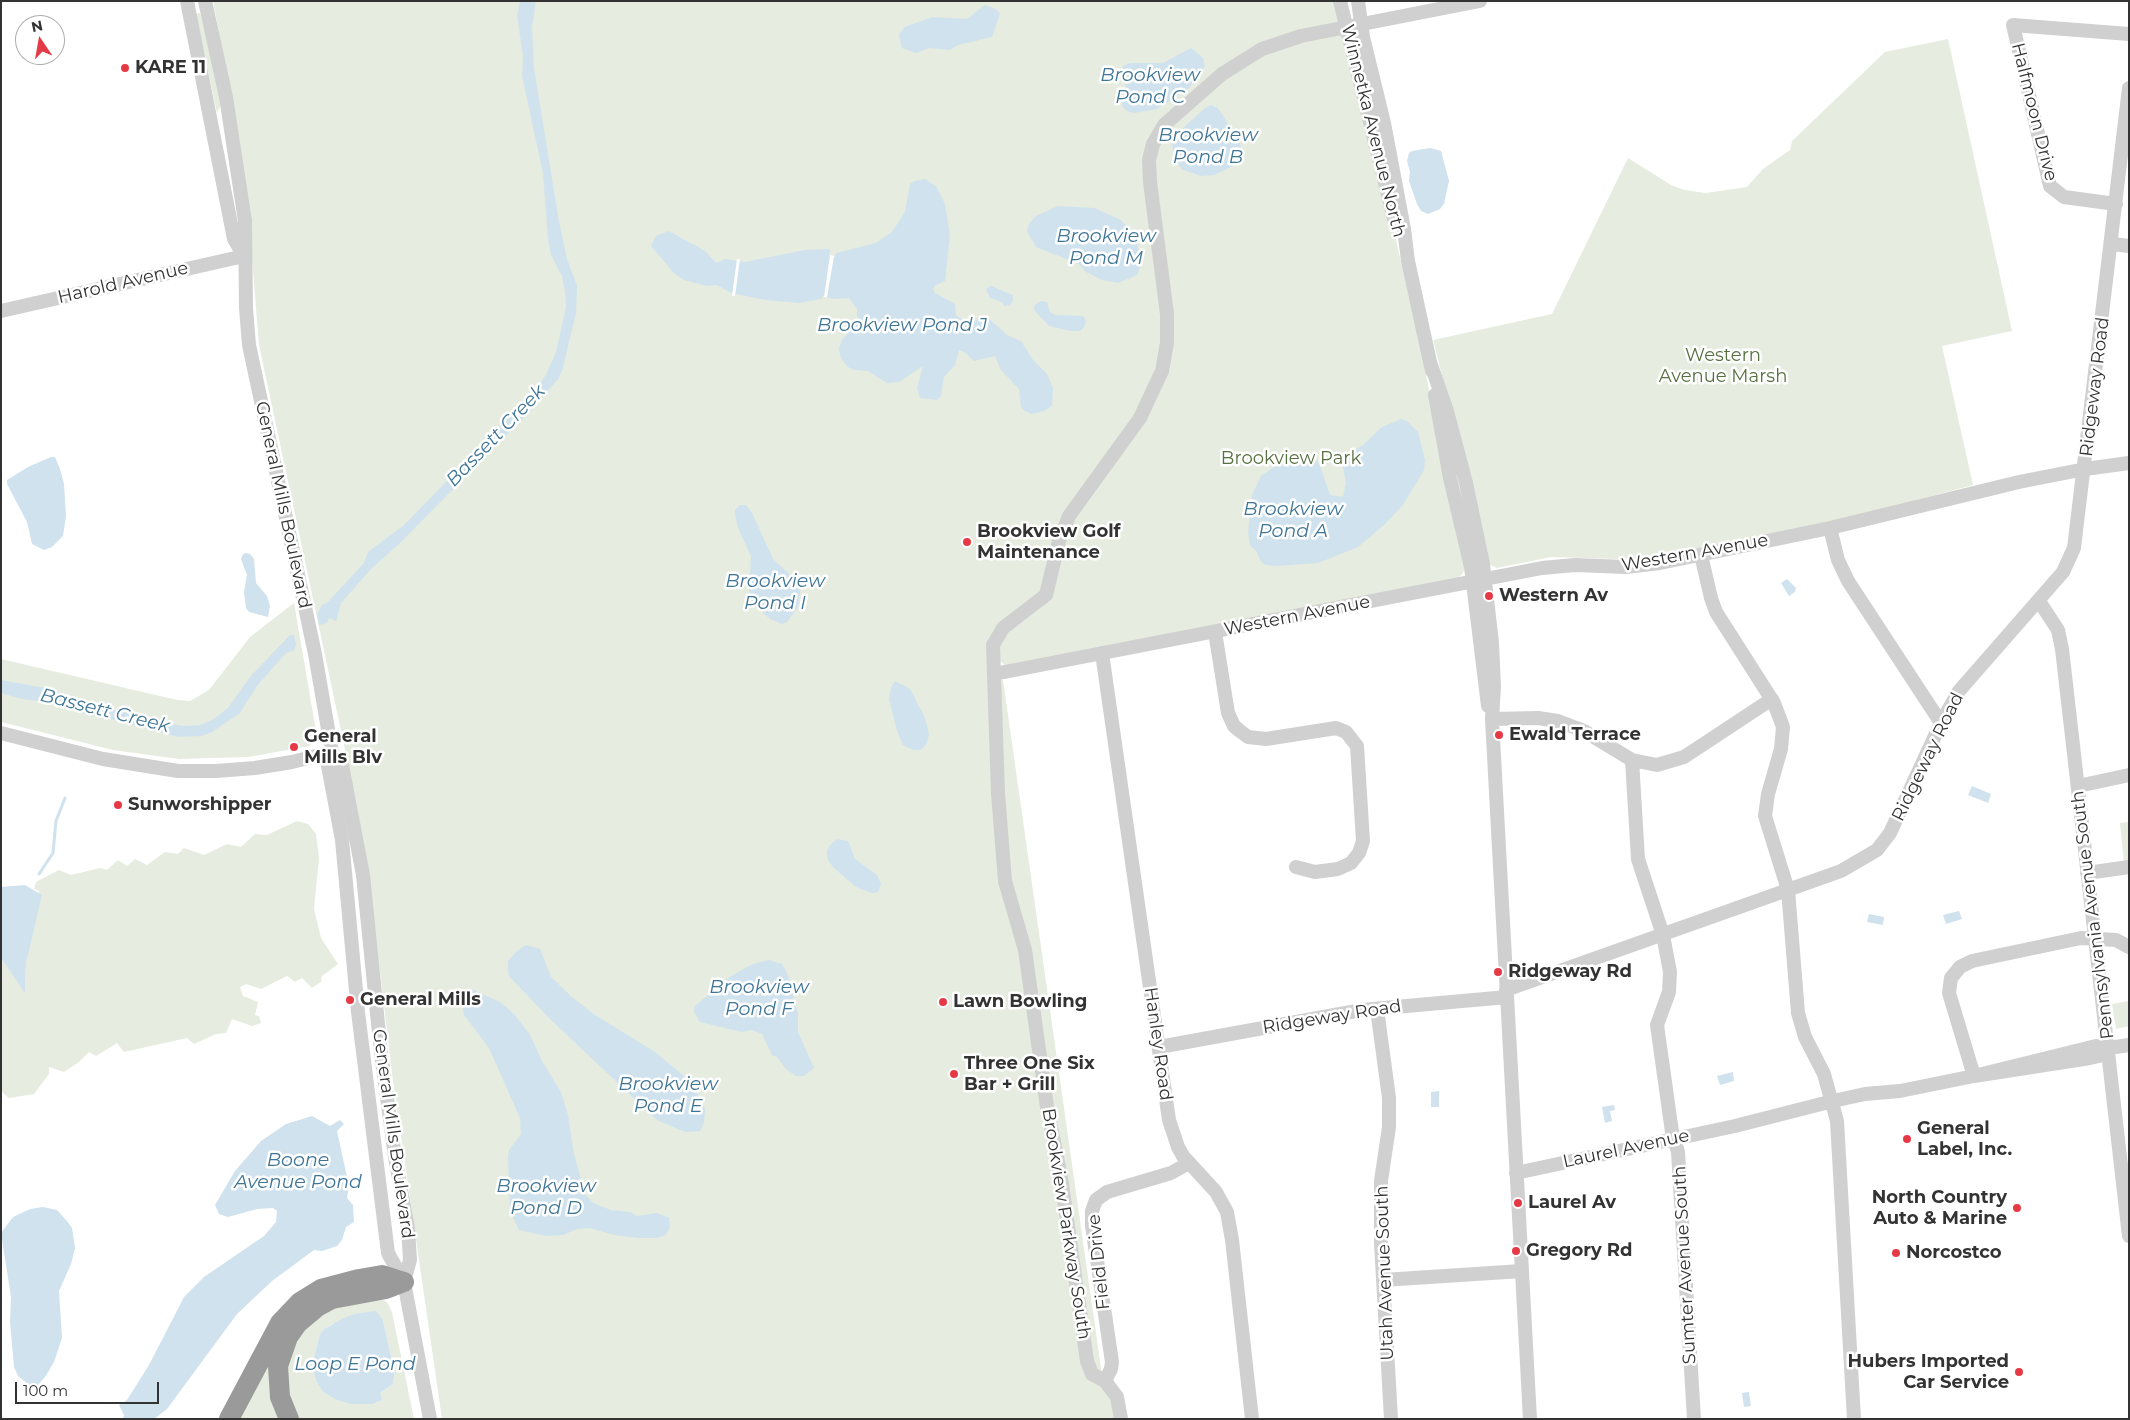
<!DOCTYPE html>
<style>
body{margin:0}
#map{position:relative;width:2130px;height:1420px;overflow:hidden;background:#fff;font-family:Montserrat,sans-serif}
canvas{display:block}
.frame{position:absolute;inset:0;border:2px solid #333;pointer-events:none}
.north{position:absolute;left:15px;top:15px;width:50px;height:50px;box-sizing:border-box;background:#fff;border:1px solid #adadad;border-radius:50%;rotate:348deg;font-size:14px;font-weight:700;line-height:20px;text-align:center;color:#333}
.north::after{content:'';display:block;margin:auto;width:18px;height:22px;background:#e63946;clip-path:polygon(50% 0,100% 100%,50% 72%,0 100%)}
.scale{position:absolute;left:15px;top:1382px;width:144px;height:22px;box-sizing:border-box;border:2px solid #333;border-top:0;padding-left:6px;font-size:15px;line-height:18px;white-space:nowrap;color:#333;-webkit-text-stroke:4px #fff;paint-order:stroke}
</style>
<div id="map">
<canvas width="2130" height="1420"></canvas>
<div class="frame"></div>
<div class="north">N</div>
<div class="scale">100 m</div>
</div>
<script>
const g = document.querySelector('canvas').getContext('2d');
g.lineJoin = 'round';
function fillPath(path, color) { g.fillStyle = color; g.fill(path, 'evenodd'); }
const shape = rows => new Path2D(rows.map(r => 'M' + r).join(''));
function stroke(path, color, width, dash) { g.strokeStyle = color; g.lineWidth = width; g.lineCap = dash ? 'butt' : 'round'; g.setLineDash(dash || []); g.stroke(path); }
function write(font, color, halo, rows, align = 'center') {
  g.font = font + ' Montserrat,sans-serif'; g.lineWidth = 5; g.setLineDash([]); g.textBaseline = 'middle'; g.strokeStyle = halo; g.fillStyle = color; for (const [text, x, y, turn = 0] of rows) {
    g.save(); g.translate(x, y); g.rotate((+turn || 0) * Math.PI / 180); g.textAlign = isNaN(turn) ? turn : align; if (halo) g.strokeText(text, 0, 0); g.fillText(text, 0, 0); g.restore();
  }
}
fillPath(shape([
 [213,1,1335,1,1396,240,1421,350,1465,568,1462,574,1458,578,1011,664,1005,665,1000,661,998,655,1001,638,1042,607,1072,521,1142,423,1155,402,1169,363,1150,137,1162,342,1151,384,1138,411,1083,486,1040,592,999,624,993,631,988,644,989,683,1003,680,1104,1389,1111,1398,1115,1419,442,1419,392,1073,369,879,356,801,259,345,248,208,239,136],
 [200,13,207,35,220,100,220,107,217,113,196,14],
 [1948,39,2012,331,1942,346,1973,485,1856,516,1661,557,1616,559,1551,557,1497,568,1490,565,1433,340,1552,314,1628,158,1671,185,1684,190,1706,193,1747,187,1763,169,1790,150,1792,141,1885,52],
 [294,603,316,731,315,740,310,746,248,757,179,759,113,750,1,722,1,659,177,700,190,701,209,690,250,637],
 [297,821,308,824,316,834,319,858,314,909,321,938,338,964,322,976,321,982,312,988,302,978,295,982,287,976,261,989,246,984,240,987,243,996,258,1002,255,1015,259,1016,261,1023,252,1026,232,1019,226,1033,216,1034,194,1044,187,1038,124,1052,117,1043,96,1056,89,1052,79,1062,64,1072,49,1067,49,1074,34,1094,9,1098,4,1094,1,1090,1,958,25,992,26,963,39,891,34,889,36,882,59,870,71,875,100,868,107,870,118,860,127,866,135,859,147,865,165,852,178,854,184,848,204,855,227,844,241,847,255,834,267,835],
 [2129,822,2129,862,2124,863,2120,823],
 [2129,1001,2129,1026,2116,1029,2112,1004],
 [380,1298,387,1302,392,1312,414,1419,295,1419,283,1385,295,1339,322,1311],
 [383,1320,393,1366,395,1368,393,1384,380,1393,323,1392,316,1381,312,1365,320,1334,324,1329,332,1324],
 [279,1333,284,1419,234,1419]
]), '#e6ecdf');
fillPath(shape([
 [520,1,536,1,532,28,534,68,559,222,567,259,577,286,576,313,562,371,558,379,530,411,399,544,371,569,341,603,336,621,329,618,327,623,319,625,317,614,322,605,328,602,364,563,368,552,403,526,531,395,546,375,556,352,566,307,565,291,562,276,551,255,548,239,543,173,522,76,523,56,517,15],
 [985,5,996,9,1000,14,992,37,958,45,950,50,929,48,916,53,902,48,899,35,904,27,933,17,967,19],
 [1191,48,1203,58,1205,66,1189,88,1157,109,1134,113,1127,111,1122,106,1123,94,1127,90,1121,71,1123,66,1130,63,1163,63],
 [1211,105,1218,108,1230,127,1237,133,1241,147,1235,165,1214,175,1201,176,1183,170,1175,160,1172,144,1181,130,1205,108],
 [1430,148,1441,151,1449,181,1444,204,1440,209,1428,214,1421,211,1417,204,1409,181,1410,172,1407,161,1409,153,1412,151],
 [925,179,936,186,945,204,950,236,945,281,936,285,933,289,935,293,955,304,956,316,962,319,965,325,970,326,977,319,986,316,1007,335,1021,341,1033,360,1047,374,1053,388,1052,406,1044,411,1031,414,1025,411,1021,407,1019,389,1001,370,995,356,974,361,964,352,959,350,955,365,944,377,941,396,937,400,920,398,917,388,923,366,899,382,887,383,868,371,854,370,848,367,841,359,839,349,842,340,857,324,857,309,849,298,834,299,823,296,821,299,799,303,766,300,731,293,717,285,707,286,684,280,675,274,651,246,656,236,669,231,705,251,716,263,725,259,745,262,805,250,830,249,829,256,835,257,836,253,876,243,892,232,905,212,910,184,915,181],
 [1058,206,1094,208,1121,220,1133,233,1138,247,1140,267,1137,275,1118,283,1102,280,1086,272,1079,264,1036,247,1027,231,1029,224,1036,216],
 [991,286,1013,295,1013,301,1010,305,1004,306,1002,302,990,298,986,289],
 [1041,301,1047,302,1050,312,1055,315,1083,316,1086,321,1084,327,1080,331,1071,331,1049,326,1034,310,1035,305],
 [1401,419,1407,421,1418,432,1425,460,1424,470,1403,505,1384,525,1358,547,1318,563,1276,566,1266,565,1261,562,1257,552,1250,545,1248,533,1252,495,1261,476,1280,463,1312,456,1319,463,1330,495,1343,497,1346,483,1342,462,1344,457,1363,445,1382,427],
 [51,457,55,457,60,469,64,484,66,516,63,536,52,547,44,550,32,544,27,522,7,484,7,480,28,467],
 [740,505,746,505,752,513,773,559,801,585,798,607,787,622,782,624,770,619,751,601,749,589,751,556,738,528,735,515,735,510],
 [246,553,250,554,254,559,256,583,267,596,270,606,268,617,249,612,246,608,244,592,247,575,241,559,243,554],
 [1787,579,1796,588,1795,592,1789,596,1781,583],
 [290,635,294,635,296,645,294,650,286,653,257,686,240,713,212,732,201,736,178,737,107,718,86,715,62,704,22,699,1,693,1,680,50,689,83,702,170,724,184,726,200,725,214,719,228,708,250,677],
 [895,681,910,689,925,718,929,734,927,743,921,750,913,750,903,745,897,731,889,699,891,687],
 [1972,786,1991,794,1988,803,1968,795],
 [837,839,848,841,855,859,877,875,881,884,878,892,872,893,856,887,833,867,827,858,827,851,830,845],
 [25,885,42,895,26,963,25,993,1,958,1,887],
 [1959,911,1962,919,1946,924,1943,915],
 [1869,914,1884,917,1883,925,1867,922],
 [526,945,540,949,551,977,572,997,592,1013,655,1052,686,1078,697,1092,705,1110,704,1122,700,1131,685,1132,657,1120,549,1018,509,976,508,971,508,961,517,951],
 [769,960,782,964,788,975,798,1014,798,1032,814,1068,804,1076,796,1076,786,1069,777,1057,772,1055,762,1034,751,1030,742,1032,700,1022,694,1012,695,1006,731,976,753,964],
 [471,989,500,1002,514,1014,530,1035,542,1061,561,1092,568,1115,574,1154,585,1194,593,1203,611,1210,630,1212,637,1216,657,1213,669,1218,670,1226,666,1235,656,1238,639,1238,614,1235,590,1228,577,1229,563,1235,546,1236,519,1230,510,1210,508,1157,509,1150,521,1134,520,1118,489,1048,464,1015,462,1003,465,995],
 [1733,1072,1734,1081,1720,1085,1717,1076],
 [1439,1091,1439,1107,1431,1107,1431,1092],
 [1614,1105,1615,1110,1610,1111,1612,1121,1605,1123,1602,1107],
 [312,1116,330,1126,340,1120,344,1124,337,1131,349,1186,347,1198,353,1205,354,1222,346,1227,342,1240,337,1246,322,1251,314,1250,272,1281,237,1314,167,1409,154,1419,123,1419,124,1415,119,1405,127,1400,149,1365,184,1297,204,1277,264,1236,276,1222,277,1211,273,1208,257,1209,228,1217,219,1214,215,1205,235,1171,261,1141,286,1124],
 [43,1207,57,1210,67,1221,72,1228,75,1248,71,1264,59,1291,62,1338,54,1362,45,1377,37,1386,31,1387,18,1376,14,1367,10,1322,11,1297,1,1233,13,1217,30,1209],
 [376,1311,383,1320,393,1366,395,1368,393,1384,380,1393,382,1400,372,1404,351,1404,337,1400,323,1392,316,1381,312,1365,320,1334,324,1329,342,1319,354,1314],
 [1749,1392,1751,1406,1744,1407,1742,1393]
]), '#cfe2ee');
fillPath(shape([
 [830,255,834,256,827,297,824,297],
 [737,259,740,259,735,296,732,296]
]), '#fff');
stroke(shape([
 [39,874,53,853,56,821,65,798]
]), '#cfe2ee', 3);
stroke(shape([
 [187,1,234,239,244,256],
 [205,1,226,97,245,221,246,308,249,345,315,654,332,752,342,765,363,875,381,1053,395,1157,408,1228,410,1260,404,1282],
 [1340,1,1394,219],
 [1358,1,1363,37,1384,123,1404,229,1408,261,1432,371],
 [2116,204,2064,197,2050,186,2013,25,2129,34],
 [2112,244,2129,246],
 [1,311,244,256],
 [1430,362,1447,411,1466,483,1483,564,1492,643,1494,686,1492,719,1530,1419],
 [1435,395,1450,478,1471,567,1488,706],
 [1830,528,1838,560,1848,581,1941,723],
 [1701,555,1711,598,1716,612,1774,703,1783,727,1781,749,1768,794,1765,816,1788,890,1798,1013,1805,1037,1824,1074,1837,1121,1854,1419],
 [2039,601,2058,630,2062,649,2129,1236],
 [1215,632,1228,713,1234,726,1240,731,1248,737,1266,739,1336,728,1346,732,1357,746,1363,841,1359,853,1351,863,1338,869,1315,872,1296,867],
 [1102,653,1169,1120,1178,1147,1183,1156,1216,1192,1227,1212,1232,1240,1252,1419],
 [994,674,1542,568,1575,565,1626,567,1660,563,1830,528,2019,482,2085,469,2129,463],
 [1492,719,1538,718,1558,721,1584,731,1632,760,1657,765,1684,757,1772,699],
 [1,733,103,759,178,771,216,771,255,768,292,762,332,752],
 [332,752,328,766,342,840,358,1012,388,1253,404,1282,430,1419],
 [1632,760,1638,859,1663,935,1670,972,1669,992,1657,1025,1672,1132,1678,1152,1694,1419],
 [2078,786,2129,775],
 [2087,873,2129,867],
 [1506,990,1841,871,1877,850,1890,833,1941,723,1959,691,2063,572,2074,548,2129,88],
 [1377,1009,1389,1098,1389,1127,1381,1181,1381,1243,1391,1419],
 [1159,1047,1362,1010,1507,997],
 [2109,1048,2099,1056,2090,1058,1974,1076,2096,1046,2109,1048,2129,1045],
 [1516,1173,1735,1126,1833,1101,1865,1094,1900,1091,1974,1076,1949,993,1951,978,1960,967,1972,961,2081,938,2116,940,2129,947],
 [1383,1280,1522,1271],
 [1105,1381,1092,1374,1087,1361,1061,1177,1047,1107,1025,950,1005,881,998,793,993,645,1003,628,1046,595,1059,541,1069,516,1140,418,1162,371,1167,343,1167,314,1150,182,1149,160,1153,144,1164,125,1222,74,1262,49,1301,36,1480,1],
 [1121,1419,1117,1397,1105,1381,1111,1369,1112,1362,1092,1226,1092,1211,1096,1200,1107,1192,1171,1173,1189,1163]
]), '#d0d0d0', 14);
stroke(shape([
 [229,1419,280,1323,300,1302,321,1289,359,1279,382,1275,404,1282],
 [289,1419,280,1397,278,1366,288,1337,298,1323,317,1307,332,1299,386,1289,404,1282]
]), '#9a9a9a', 20);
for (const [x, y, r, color] of [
 [125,68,5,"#e63946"],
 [967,542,5,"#e63946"],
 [1489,596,5,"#e63946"],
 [1499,735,5,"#e63946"],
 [294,747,5,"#e63946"],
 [118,805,5,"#e63946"],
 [1498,972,5,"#e63946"],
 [350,1000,5,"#e63946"],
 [943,1002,5,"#e63946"],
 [954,1074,5,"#e63946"],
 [1907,1139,5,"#e63946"],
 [1518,1203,5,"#e63946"],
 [2017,1208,5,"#e63946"],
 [1516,1251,5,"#e63946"],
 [1896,1253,5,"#e63946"],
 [2019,1372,5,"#e63946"]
]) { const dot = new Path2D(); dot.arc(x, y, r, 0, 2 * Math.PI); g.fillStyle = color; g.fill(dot); stroke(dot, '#fff', 2); }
write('bold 18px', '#333', '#fff', [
 ["KARE 11",135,68],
 ["Brookview Golf",977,532],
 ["Maintenance",977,553],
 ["Western Av",1499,596],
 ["Ewald Terrace",1509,735],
 ["General",304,737],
 ["Mills Blv",304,758],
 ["Sunworshipper",128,805],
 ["Ridgeway Rd",1508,972],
 ["General Mills",360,1000],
 ["Lawn Bowling",953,1002],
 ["Three One Six",964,1064],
 ["Bar + Grill",964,1085],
 ["General",1917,1129],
 ["Label, Inc.",1917,1150],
 ["North Country",2007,1198,"right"],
 ["Auto & Marine",2007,1219,"right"],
 ["Laurel Av",1528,1203],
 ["Gregory Rd",1526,1251],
 ["Norcostco",1906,1253],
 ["Hubers Imported",2009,1362,"right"],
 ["Car Service",2009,1383,"right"]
], 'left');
write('18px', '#333', '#fff', [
 ["Halfmoon Drive",2034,112,76],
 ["Winnetka Avenue North",1373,131,76],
 ["Harold Avenue",123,283,-13],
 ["Ridgeway Road",2095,387,-83],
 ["General Mills Boulevard",283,505,78],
 ["Western Avenue",1695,553,-10],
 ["Western Avenue",1297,616,-11],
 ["Ridgeway Road",1928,757,-64],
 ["Pennsylvania Avenue South",2093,915,-97],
 ["Ridgeway Road",1332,1017,-9],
 ["Hanley Road",1158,1044,82],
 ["General Mills Boulevard",393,1134,82],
 ["Laurel Avenue",1626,1149,-12],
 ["Brookview Parkway South",1066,1224,81],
 ["Field Drive",1099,1262,-96],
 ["Sumter Avenue South",1685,1265,-93],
 ["Utah Avenue South",1385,1273,-92]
]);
write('18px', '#56703f', '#fff', [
 ["Western",1723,356],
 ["Avenue Marsh",1723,377],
 ["Brookview Park",1291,459]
]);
write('italic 19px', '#3f7597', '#fff', [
 ["Brookview",1150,75],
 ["Pond C",1150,97],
 ["Brookview",1208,135],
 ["Pond B",1208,157],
 ["Brookview",1106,236],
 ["Pond M",1106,258],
 ["Brookview Pond J",902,325],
 ["Bassett Creek",496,436,-46],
 ["Brookview",1293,509],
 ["Pond A",1293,531],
 ["Brookview",775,581],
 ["Pond I",775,603],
 ["Bassett Creek",105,711,14],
 ["Brookview",759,987],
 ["Pond F",759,1009],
 ["Brookview",668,1084],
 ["Pond E",668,1106],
 ["Boone",298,1160],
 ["Avenue Pond",298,1182],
 ["Brookview",546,1186],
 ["Pond D",546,1208],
 ["Loop E Pond",355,1364]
]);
</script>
